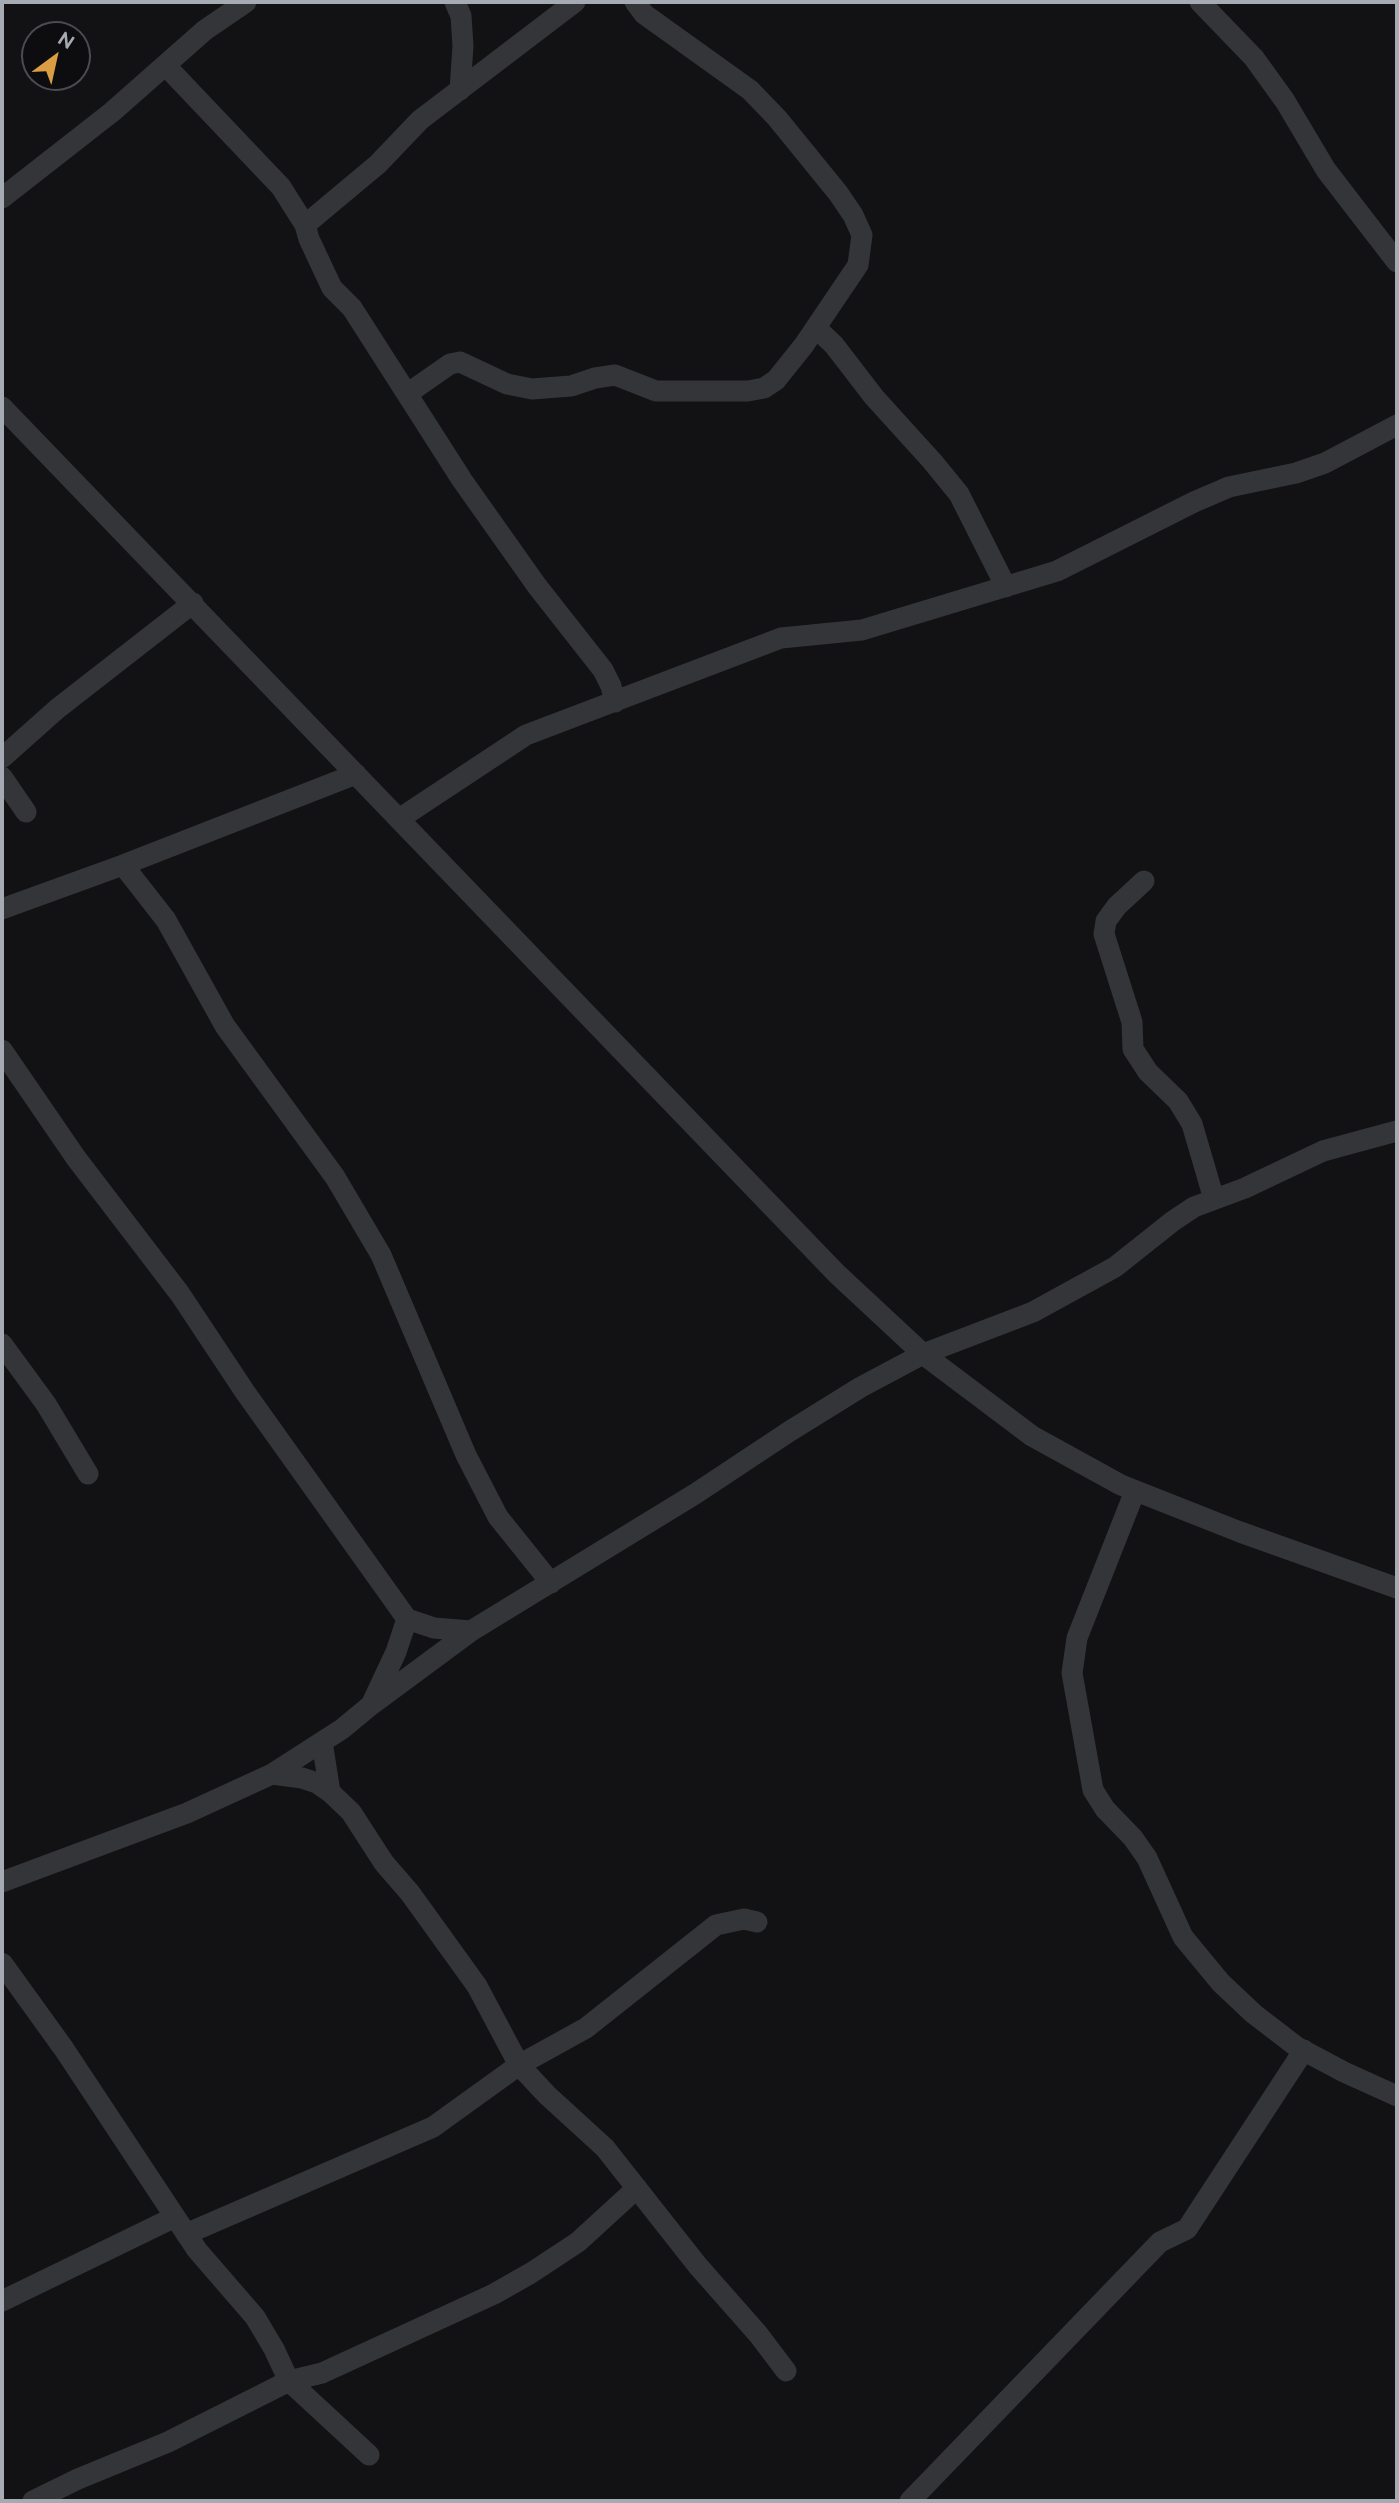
<!DOCTYPE html>
<style>
body{margin:0}
#map{position:relative;width:1399px;height:2503px;overflow:hidden;background:#121214;font-family:Raleway,sans-serif}
canvas{display:block}
.frame{position:absolute;inset:0;border:4px solid #a6aab2;pointer-events:none}
.north{position:absolute;left:21px;top:21px;width:70px;height:70px;box-sizing:border-box;background:#0d0d0f;border:2px solid #4a4c50;border-radius:50%;rotate:33deg;font-size:19px;font-weight:700;line-height:28px;text-align:center;color:#a6aab2}
.north::after{content:'';display:block;margin:auto;width:24px;height:32px;background:#da9d44;clip-path:polygon(50% 0,100% 100%,50% 72%,0 100%)}
</style>
<div id="map">
<canvas width="1399" height="2503"></canvas>
<div class="frame"></div>
<div class="north">N</div>
</div>
<script>
const g = document.querySelector('canvas').getContext('2d');
g.lineJoin = 'round';
const shape = rows => new Path2D(rows.map(r => 'M' + r).join(''));
function stroke(path, color, width, dash) { g.strokeStyle = color; g.lineWidth = width; g.lineCap = dash ? 'butt' : 'round'; g.setLineDash(dash || []); g.stroke(path); }
stroke(shape([
 [455,2,461,16,463,46,460,90],
 [1200,2,1254,58,1285,101,1326,170,1397,262],
 [166,66,281,187,305,225,309,239,332,288,352,308,462,480,537,586,603,670,611,686,615,702],
 [2,198,112,112,205,30,246,2],
 [305,225,378,164,420,120,575,2],
 [816,328,834,345,874,397,932,461,959,494,1006,587],
 [407,394,450,364,460,362,507,384,532,389,571,386,595,378,615,375,656,391,748,391,764,388,776,380,804,345,858,265,862,235,853,215,838,193,777,118,750,90,644,14,635,2],
 [2,407,837,1274,923,1354,1032,1436,1121,1485,1240,1532,1397,1588],
 [2,758,57,709,193,603],
 [2,777,26,812],
 [399,819,526,735,781,638,862,630,1057,571,1194,502,1229,487,1296,473,1325,463,1397,425],
 [123,865,166,920,225,1026,335,1177,381,1255,466,1455,498,1517,551,1583],
 [1144,881,1117,906,1106,921,1104,934,1132,1022,1133,1049,1148,1072,1178,1101,1192,1124,1214,1199],
 [2,909,123,865,356,774],
 [2,1050,76,1158,180,1294,245,1392,407,1619,434,1628,471,1631],
 [2,1344,46,1404,88,1474],
 [1135,1491,1077,1638,1072,1673,1093,1790,1105,1809,1133,1838,1147,1858,1183,1937,1221,1983,1254,2014,1297,2047,1344,2072,1397,2096],
 [373,1701,396,1652,407,1619],
 [322,1742,330,1792],
 [272,1774,302,1778,317,1783,330,1792,351,1812,384,1863,410,1893,477,1986,519,2065,547,2095,605,2148,698,2266,758,2334,786,2371],
 [2,1882,187,1813,272,1774,342,1729,371,1705,471,1631,695,1494,790,1431,861,1387,923,1354,1033,1312,1115,1267,1173,1221,1194,1207,1245,1188,1323,1151,1397,1131],
 [2,1963,64,2049,197,2250,255,2317,274,2349,289,2381,369,2455],
 [186,2234,433,2127,519,2065,586,2028,716,1925,744,1919,757,1922],
 [2,2301,175,2217],
 [33,2501,78,2479,168,2442,289,2381,322,2373,494,2294,531,2273,578,2242,637,2188],
 [910,2501,1160,2242,1187,2229,1304,2050]
]), '#343538', 21);
</script>
